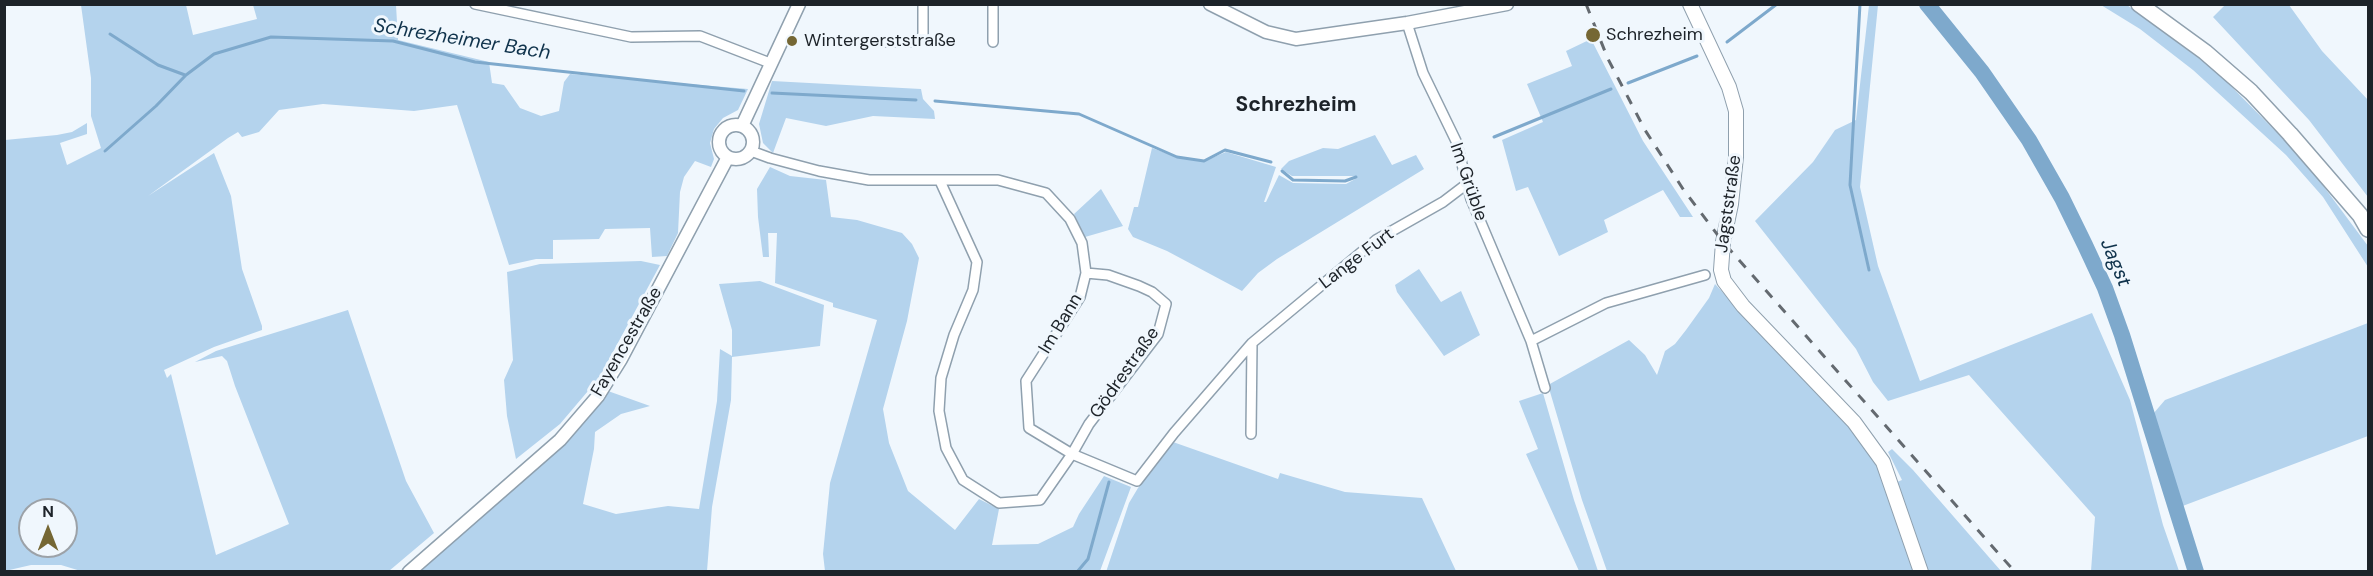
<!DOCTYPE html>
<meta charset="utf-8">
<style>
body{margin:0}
#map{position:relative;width:2373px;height:576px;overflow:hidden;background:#f0f7fd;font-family:"DM Sans",sans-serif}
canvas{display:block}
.frame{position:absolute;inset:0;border:6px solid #1d2329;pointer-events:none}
.north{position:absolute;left:18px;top:498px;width:60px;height:60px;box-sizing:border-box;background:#f0f7fd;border:2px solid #9ca2a8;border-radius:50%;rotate:0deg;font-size:16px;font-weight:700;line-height:24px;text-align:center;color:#1d2329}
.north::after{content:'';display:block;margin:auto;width:21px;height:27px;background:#756734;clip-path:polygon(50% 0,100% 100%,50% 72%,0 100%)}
</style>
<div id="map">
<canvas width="2373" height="576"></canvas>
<div class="frame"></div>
<div class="north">N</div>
</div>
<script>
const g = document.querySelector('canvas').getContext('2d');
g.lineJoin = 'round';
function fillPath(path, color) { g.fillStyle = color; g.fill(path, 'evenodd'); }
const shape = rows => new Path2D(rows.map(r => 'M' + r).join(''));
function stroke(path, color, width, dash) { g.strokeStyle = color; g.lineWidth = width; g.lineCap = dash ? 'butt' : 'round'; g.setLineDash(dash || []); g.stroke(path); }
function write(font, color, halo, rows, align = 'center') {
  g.font = font + ' "DM Sans",sans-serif'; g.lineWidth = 6; g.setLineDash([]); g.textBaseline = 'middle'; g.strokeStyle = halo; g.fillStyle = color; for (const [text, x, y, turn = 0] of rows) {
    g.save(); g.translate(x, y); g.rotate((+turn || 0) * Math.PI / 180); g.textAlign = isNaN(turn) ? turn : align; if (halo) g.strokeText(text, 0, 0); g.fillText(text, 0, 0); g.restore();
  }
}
fillPath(shape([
 [2226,4,2289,5,2322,51,2368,100,2368,197,2309,120,2213,17],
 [81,5,186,5,193,35,257,19,253,5,396,5,398,40,489,62,492,83,504,85,520,108,541,116,559,111,564,82,570,74,748,89,738,110,723,118,714,129,710,143,714,159,711,167,695,161,684,177,680,192,678,233,667,256,652,257,650,228,605,229,599,239,553,240,553,259,536,259,509,265,457,105,414,111,323,104,279,110,259,132,242,137,238,132,228,138,148,196,214,153,231,196,242,269,262,326,262,330,214,347,164,370,167,378,171,374,216,555,289,524,235,386,227,361,222,356,195,362,216,351,348,310,406,481,434,533,389,571,84,572,61,565,31,565,5,571,5,140,57,135,72,132,87,123,87,134,60,143,67,165,101,148,91,116,91,78],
 [30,510,66,510,66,546,30,546],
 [1869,5,1878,5,1860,187,1878,266,1920,381,2092,313,2130,400,2163,525,2179,571,2091,571,2095,517,1969,375,1888,401,1873,382,1856,349,1755,221,1813,162,1835,130,1856,120],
 [2101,5,2127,5,2216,71,2304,160,2368,246,2368,267,2323,197,2286,155,2193,70,2140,29],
 [1591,39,1643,141,1693,217,1680,217,1663,190,1604,220,1608,232,1559,256,1528,187,1516,191,1502,140,1543,122,1527,84,1572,66,1566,51],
 [772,81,921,89,923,99,934,111,935,119,873,116,826,126,786,118,773,153,763,143,759,124],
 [1375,135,1392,165,1416,155,1424,169,1277,259,1258,273,1242,291,1167,251,1133,237,1128,229,1134,207,1138,207,1152,148,1177,157,1204,161,1226,152,1276,167,1264,202,1266,202,1279,175,1293,183,1346,184,1357,178,1356,176,1292,176,1281,169,1289,161,1323,148,1338,149],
 [770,167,790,176,826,180,831,217,857,220,902,233,912,244,919,258,907,321,883,409,889,443,908,491,955,530,979,499,999,509,992,545,1038,544,1073,527,1079,514,1104,476,1131,487,1100,571,825,571,823,554,830,483,877,320,833,307,833,303,775,283,777,233,768,233,769,257,763,257,758,217,757,189],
 [1101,189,1123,226,1085,237,1074,214],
 [641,261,660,265,599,378,560,424,516,459,507,416,504,380,513,360,507,272,540,264],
 [1419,269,1441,302,1461,291,1480,335,1444,356,1397,292,1395,285],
 [760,281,824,305,820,346,732,357,731,400,712,507,707,571,415,572,554,451,583,424,608,391,650,406,621,414,595,432,594,449,583,504,616,514,668,506,699,509,717,401,720,349,732,356,732,330,719,284],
 [1715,284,1849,427,1877,466,1894,507,1914,571,1607,571,1582,500,1548,385,1629,340,1645,355,1657,375,1665,351,1675,344,1686,330,1709,298],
 [2368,323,2368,436,2180,507,2153,414,2165,400],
 [1543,393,1574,500,1598,571,1579,571,1526,454,1538,449,1519,401],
 [1173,442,1278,479,1280,473,1345,492,1422,498,1456,571,1106,572,1129,503,1138,488],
 [1892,449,1913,470,2001,571,1928,571,1897,482,1902,480,1888,452]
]), '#b4d3ed');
stroke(shape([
 [1860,4,1850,185,1869,270],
 [110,34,158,65,185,75],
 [1727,42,1777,4],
 [1628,83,1697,56],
 [772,93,916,100],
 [935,101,1079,114,1177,157,1204,161,1225,150,1271,162],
 [1494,137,1611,89],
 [105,151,156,106,186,75,214,54,271,37,393,41,475,62,744,91],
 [1282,171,1293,180,1345,181,1356,177],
 [1077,572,1088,559,1109,482]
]), '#7ea9cc', 3);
stroke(shape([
 [1927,4,1982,72,2029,140,2062,198,2085,245,2105,288,2122,335,2196,572]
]), '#7ea9cc', 16);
const minor = shape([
 [475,4,631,37,700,36,770,63],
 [993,4,993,42],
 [1407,23,1423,73,1456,141,1471,199,1531,341,1545,388],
 [819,41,909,42,918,41,923,35,923,4],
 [751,151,770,158,819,171,869,180,998,180,1046,193,1070,219,1082,243,1086,273,1080,297,1026,381,1029,428,1072,454,1137,481,1174,433,1252,343,1376,240,1443,202,1468,183],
 [940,181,977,262,973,290,954,335,941,378,939,411,946,448,963,480,999,503,1040,500,1072,454,1089,424,1158,334,1166,304,1152,292,1139,286,1108,275,1086,273],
 [1531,341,1606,303,1705,275],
 [1251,434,1252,343]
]);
const tertiary = shape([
 [1210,4,1266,32,1296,39,1407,23,1507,4],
 '719 142a17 17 0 1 1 34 0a17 17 0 1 1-34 0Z',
 [742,126,799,4],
 [409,572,560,440,598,396,621,359,728,157]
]);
const secondary = shape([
 [1690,4,1729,87,1736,111,1736,157,1731,204,1723,242,1721,270,1724,281,1743,306,1854,422,1883,462,1921,572]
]);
const primary = shape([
 [2139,4,2205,52,2251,92,2290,134,2360,215,2368,229]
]);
stroke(minor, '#8fa0ae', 12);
stroke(tertiary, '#8fa0ae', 15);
stroke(secondary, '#8fa0ae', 16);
stroke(primary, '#8fa0ae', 18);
stroke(minor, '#fff', 9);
stroke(tertiary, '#fff', 12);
stroke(secondary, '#fff', 14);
stroke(primary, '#fff', 15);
stroke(shape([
 [1586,4,1608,59,1645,130,1683,189,1723,242,2015,572]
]), '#646a70', 3, [10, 10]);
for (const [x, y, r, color] of [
 [1593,35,8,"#756734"],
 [792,41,6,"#756734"]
]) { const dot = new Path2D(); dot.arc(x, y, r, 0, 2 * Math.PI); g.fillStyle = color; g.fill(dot); stroke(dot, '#f0f7fd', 2); }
write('18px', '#1d2329', '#f0f7fd', [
 ["Schrezheim",1606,35],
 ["Wintergerststraße",804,41]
], 'left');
write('18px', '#1d2329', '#f0f7fd', [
 ["Im Grüble",1468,182,71],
 ["Jagststraße",1729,204,-82],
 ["Lange Furt",1357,259,-37],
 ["Im Bann",1061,324,-59],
 ["Fayencestraße",627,342,-60],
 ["Gödrestraße",1125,373,-55]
]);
write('italic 20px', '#10334c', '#f0f7fd', [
 ["Schrezheimer Bach",462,40,9],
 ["Jagst",2115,263,67]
]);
write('bold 21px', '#1d2329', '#f0f7fd', [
 ["Schrezheim",1296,105]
]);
</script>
